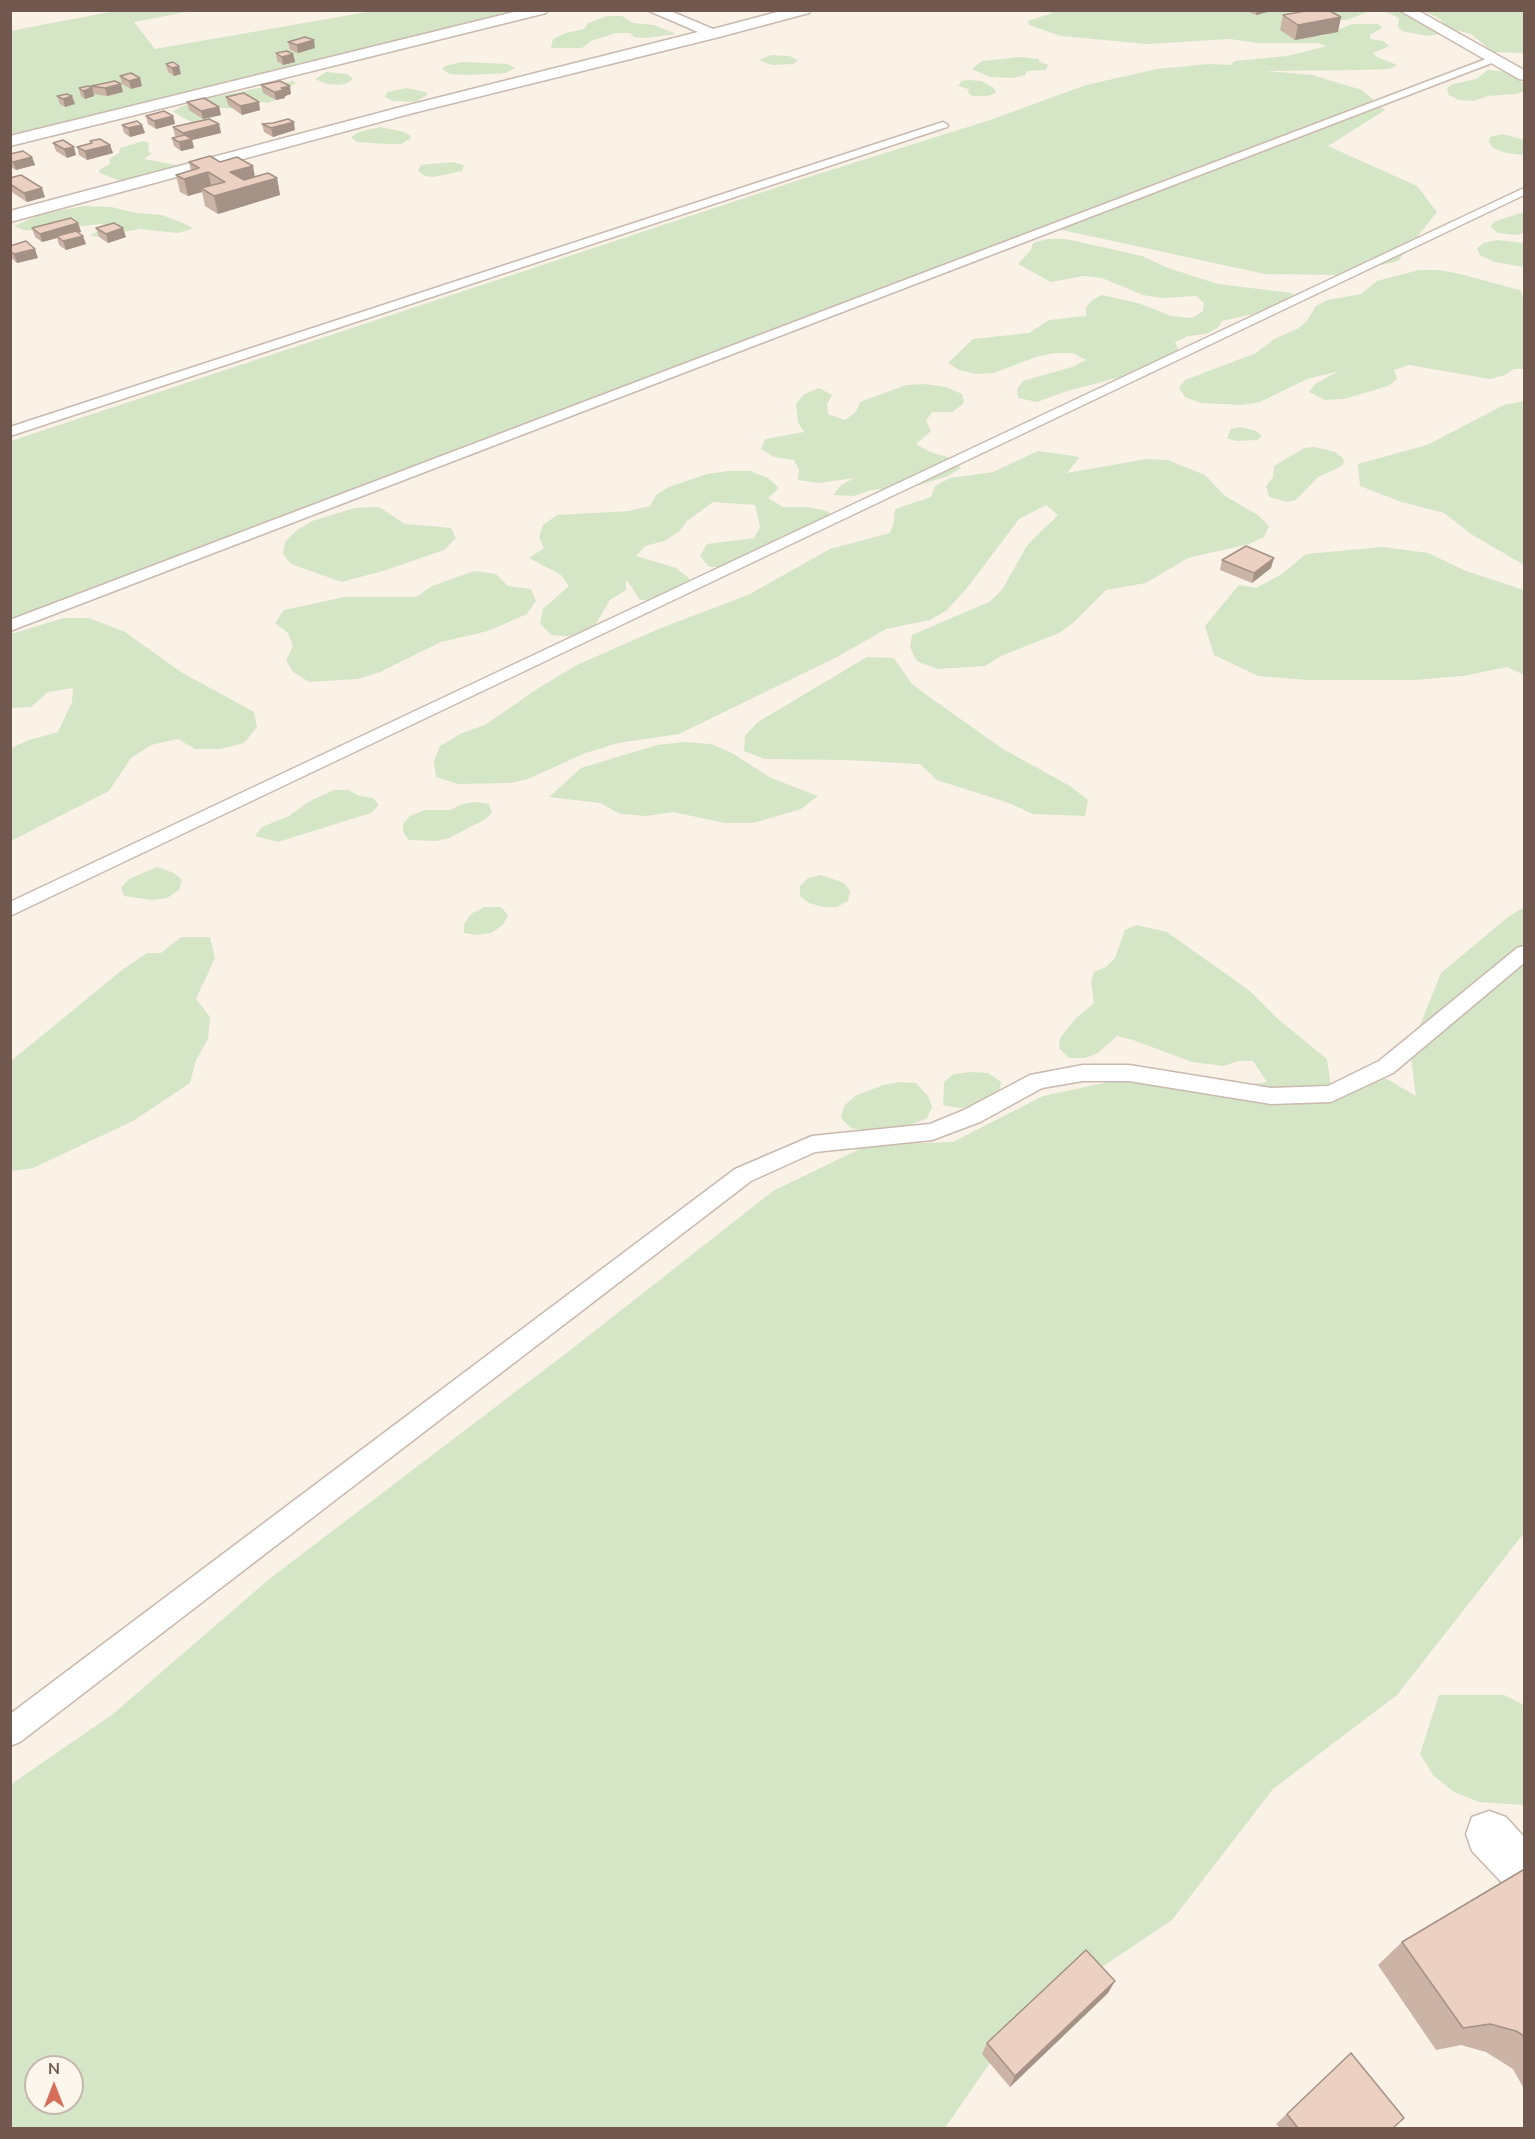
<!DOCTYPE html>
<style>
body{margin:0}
#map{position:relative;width:1535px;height:2139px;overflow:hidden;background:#faf1e7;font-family:"Nunito Sans",sans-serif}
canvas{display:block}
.frame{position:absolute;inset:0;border:12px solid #70584e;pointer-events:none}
.north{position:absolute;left:24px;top:2055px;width:60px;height:60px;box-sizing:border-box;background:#fdf6ed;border:2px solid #c5b7ad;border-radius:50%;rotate:0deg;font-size:16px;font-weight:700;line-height:24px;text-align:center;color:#70584e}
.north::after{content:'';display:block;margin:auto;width:21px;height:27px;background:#d66f5a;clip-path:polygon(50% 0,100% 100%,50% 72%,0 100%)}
</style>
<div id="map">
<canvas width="1535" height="2139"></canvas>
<div class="frame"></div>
<div class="north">N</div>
</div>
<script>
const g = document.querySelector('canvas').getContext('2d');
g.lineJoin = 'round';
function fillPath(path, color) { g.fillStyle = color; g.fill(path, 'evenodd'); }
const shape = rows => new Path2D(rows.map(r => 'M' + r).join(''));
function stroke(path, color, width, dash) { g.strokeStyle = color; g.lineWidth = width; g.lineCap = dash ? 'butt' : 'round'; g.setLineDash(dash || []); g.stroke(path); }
fillPath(shape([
 [115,11,191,11,134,22,155,49,373,11,543,11,11,139,10,31],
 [1048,11,1379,11,1370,11,1347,20,1321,21,1309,36,1323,36,1352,24,1378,24,1382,28,1370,35,1370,39,1383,41,1389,46,1373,53,1377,57,1397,65,1390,69,1361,70,1266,71,1312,75,1362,90,1385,110,1328,146,1417,186,1437,212,1398,261,1340,275,1265,274,1053,228,335,500,11,620,11,441,796,181,990,120,1086,85,1157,69,1209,64,1230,65,1235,61,1287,56,1327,46,1318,43,1257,43,1230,39,1147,44,1061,36,1029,25,1028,21,1052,13],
 [1384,11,1412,11,1438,30,1439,34,1428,36,1402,31,1398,27,1399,18],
 [1424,11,1524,11,1524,53,1493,52,1471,34,1447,28,1440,19],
 [607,16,622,16,633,23,654,25,676,34,645,38,634,37,630,33,616,33,591,41,582,48,551,48,553,39,566,33,584,29,588,23],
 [771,55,789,56,798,60,793,64,772,65,759,60],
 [1020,57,1039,59,1039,61,1048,65,1046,70,1027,71,1025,75,1013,78,990,77,972,69,982,61],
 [462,62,507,64,515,68,506,73,467,75,450,74,442,69,445,66],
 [1488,70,1511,72,1523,83,1524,91,1516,94,1488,96,1474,101,1459,100,1449,95,1447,88,1453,84,1476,79],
 [326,72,347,74,353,79,347,83,340,85,326,84,315,79],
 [969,80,981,81,994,88,996,93,987,96,973,96,969,94,968,89,958,86,962,81],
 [293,81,296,84,278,89,274,101,268,103,255,101,239,109,209,107,211,119,207,122,192,122,173,112,180,107,205,99],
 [407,88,426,92,427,95,415,102,393,101,385,97,387,92],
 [380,127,404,132,411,136,410,139,401,144,385,144,357,142,351,137,359,132],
 [1503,134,1524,140,1524,155,1506,153,1493,148,1489,142,1490,137],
 [144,141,149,143,148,151,152,153,144,159,181,166,125,183,100,173,99,170,110,164,109,159,119,153,120,148],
 [452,162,464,165,462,171,433,177,425,176,418,171,421,165],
 [84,206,111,207,137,213,162,215,190,226,192,229,177,233,139,229,97,237,90,235,110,227,99,224,38,231,23,230,14,226,41,214],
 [1524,212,1524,233,1516,235,1498,233,1490,226,1496,221],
 [1047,239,1066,239,1142,256,1168,268,1218,284,1293,293,1291,300,1253,314,1222,321,1218,328,1206,334,1188,336,1175,342,1179,351,1132,374,1067,391,1037,402,1018,398,1017,389,1023,381,1072,367,1086,360,1073,353,1054,353,1036,357,994,373,976,374,959,370,948,363,973,339,1029,333,1049,320,1086,316,1086,308,1091,301,1102,295,1138,303,1172,316,1192,318,1203,311,1204,303,1196,296,1161,298,1143,295,1102,278,1084,276,1051,282,1018,264,1031,250,1033,243],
 [1497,240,1524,243,1524,267,1494,262,1480,255,1477,248,1484,243],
 [1419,270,1437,270,1456,273,1520,290,1524,299,1524,369,1514,369,1505,375,1490,379,1409,365,1394,370,1397,379,1388,386,1344,399,1325,400,1309,392,1315,384,1339,371,1307,379,1260,402,1242,405,1201,403,1185,397,1179,388,1185,380,1256,353,1274,339,1299,328,1307,321,1316,306,1328,300,1361,294,1377,281],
 [925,384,946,387,962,394,964,403,952,412,932,412,926,421,931,431,916,444,930,452,951,458,961,468,948,476,913,487,872,490,853,496,833,495,841,485,854,478,819,483,798,480,799,470,794,460,774,457,761,449,765,439,804,432,798,422,796,404,803,395,819,388,832,395,827,404,828,414,845,420,856,412,860,402,906,385],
 [1524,401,1524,565,1471,534,1444,513,1402,502,1360,486,1358,464,1427,445,1504,405],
 [1240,427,1256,431,1262,436,1257,440,1236,441,1227,438,1231,429],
 [1315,447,1335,452,1343,458,1344,463,1340,467,1318,477,1296,500,1287,502,1269,497,1266,486,1273,477,1274,466,1304,448],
 [1038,451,1080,457,1067,473,1147,459,1168,460,1205,475,1225,496,1258,515,1269,526,1264,537,1249,544,1188,558,1146,583,1106,590,1073,623,1059,633,1001,656,985,666,937,669,917,661,910,648,912,635,989,602,1002,590,1028,544,1058,515,1046,505,1019,519,967,588,947,610,930,620,886,629,837,657,679,734,618,743,583,754,528,779,510,783,458,784,436,777,434,761,440,746,460,734,485,725,540,687,577,665,661,628,748,595,830,549,890,533,894,521,895,509,931,497,935,486,950,478,993,472],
 [728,471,750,471,768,478,779,488,768,498,783,507,807,507,827,511,839,521,734,567,709,567,700,556,707,544,754,538,760,527,755,505,713,502,687,521,679,532,664,541,645,546,636,556,676,568,690,579,683,592,662,599,640,600,626,579,626,590,610,600,594,627,574,637,552,635,540,624,543,609,569,586,561,575,529,558,544,548,539,537,543,525,557,515,629,511,650,506,656,495,669,487,707,474],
 [379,507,405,524,451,528,456,538,444,550,386,570,342,582,291,564,283,554,285,542,296,531,312,521,355,508],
 [1383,547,1428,553,1466,571,1524,590,1524,675,1507,667,1463,676,1413,680,1308,680,1258,676,1214,655,1205,626,1239,585,1256,588,1282,574,1306,554],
 [474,571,496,574,508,586,531,589,536,601,527,614,488,631,441,642,380,672,358,679,309,682,293,672,286,660,293,646,288,633,275,623,284,610,345,597,416,597,432,586],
 [64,618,89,618,125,632,181,672,254,712,257,727,244,743,220,749,195,749,178,739,151,745,131,758,109,791,11,841,11,748,29,740,58,732,72,702,73,688,48,692,31,707,11,708,11,634],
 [867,657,894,658,912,684,928,696,1003,749,1070,786,1088,800,1085,816,1033,814,1009,803,937,780,920,764,846,760,765,759,744,751,745,736,758,722],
 [684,742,711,744,732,753,771,778,818,796,801,809,753,823,725,823,673,812,647,816,620,814,600,803,549,797,581,768,657,745],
 [334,790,348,790,360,796,373,798,379,805,371,813,278,842,255,836,262,827,289,816,308,802],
 [475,802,489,804,492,813,484,820,449,838,436,841,409,840,403,832,403,824,410,816,424,810,450,810,462,804],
 [157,867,174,873,182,880,179,890,167,898,152,900,124,896,121,888,129,879],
 [821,875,844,883,850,891,848,901,837,907,823,907,809,903,800,896,800,886,808,878],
 [484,907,501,907,508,915,503,925,491,933,477,935,464,933,464,924,471,914],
 [1524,907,1524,1533,1397,1695,1273,1789,1172,1920,1016,2025,945,2128,11,2128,10,1785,113,1714,268,1580,573,1348,773,1191,868,1145,953,1142,1043,1096,1141,1075,1215,1089,1267,1082,1253,1061,1238,1061,1224,1066,1192,1062,1133,1040,1117,1036,1098,1053,1085,1058,1069,1058,1059,1048,1060,1038,1075,1019,1094,1003,1091,982,1094,972,1106,967,1115,958,1125,930,1137,925,1167,932,1250,991,1279,1020,1327,1059,1332,1093,1373,1071,1416,1096,1410,1050,1441,973,1508,917],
 [36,2067,72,2067,72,2103,36,2103],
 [181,937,210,937,215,958,196,999,210,1017,208,1039,196,1060,190,1083,133,1121,33,1168,11,1171,11,1061,122,970,147,953,161,953],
 [970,1072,988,1073,1001,1082,999,1094,975,1107,959,1108,943,1105,944,1082,954,1074],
 [900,1082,916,1083,928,1096,932,1107,927,1118,899,1130,867,1131,851,1128,841,1118,844,1106,855,1096,883,1085],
 [1439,1695,1504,1695,1524,1705,1524,1805,1479,1802,1454,1792,1433,1775,1420,1754]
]), '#d5e6c7');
const service = shape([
 [1494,56,1497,57,1497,61,10,631,10,620,1494,56],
 [943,122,948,125,947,127,10,436,10,427,943,122],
 [1524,188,1524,195,10,916,10,902,1524,188],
 [1524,946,1524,963,1393,1073,1331,1102,1271,1104,1129,1081,1083,1081,1042,1088,980,1122,932,1140,815,1152,751,1181,20,1742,10,1746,10,1714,735,1169,812,1136,930,1124,964,1110,1030,1075,1083,1065,1129,1065,1271,1088,1328,1086,1379,1061,1517,948,1524,946]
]);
const minor = shape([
 [522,10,548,10,546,13,10,146,10,136,522,10],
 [647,10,668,10,713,29,785,10,811,10,809,13,719,37,413,113,10,222,10,211,401,107,698,32,647,10],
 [1489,1811,1506,1817,1524,1837,1524,1894,1507,1888,1472,1851,1466,1834,1472,1817,1489,1811]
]);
const tertiary = shape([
 [1399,10,1417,10,1524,70,1524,80,1519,79,1399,10]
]);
stroke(service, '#cab9ae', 3);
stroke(minor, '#cab9ae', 3);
stroke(tertiary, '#cab9ae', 3);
fillPath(service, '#fff');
fillPath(minor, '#fff');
fillPath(tertiary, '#fff');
fillPath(shape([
 [1244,10,1275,10,1256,15],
 [1283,15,1338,32,1295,40,1280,30],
 [288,42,315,48,298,53,290,50],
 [276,53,293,54,295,62,283,65,277,61],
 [173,62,181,74,174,76,168,72,166,64],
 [120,76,142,86,131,89,122,84],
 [115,81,123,92,107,96,94,94,94,96,85,99,81,96,79,88,91,88,91,86],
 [261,85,291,94,285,96,285,98,276,100,263,93],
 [57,96,75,104,65,107,60,104],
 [226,97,260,110,242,115,228,105],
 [187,102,219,107,221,115,203,119,189,110],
 [146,116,173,116,175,124,156,129,148,124],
 [219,124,221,133,192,140,194,148,181,151,174,146,172,138,177,137,175,136,173,127],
 [262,124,295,130,273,137,264,132],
 [122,125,142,125,145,133,130,137,124,133],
 [90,141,110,145,113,153,87,160,79,155,77,147,91,143],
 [53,143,76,155,67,158,56,151],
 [10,154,32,157,35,165,16,170,10,167],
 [189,162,255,177,277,178,280,195,218,214,205,206,202,192,188,196,180,192,176,175,191,171],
 [10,178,45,197,27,202,10,191],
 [78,223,81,232,79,232,86,244,66,250,59,245,57,238,42,242,35,237,32,228],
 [96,228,126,237,108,243,99,237],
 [10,246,38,258,17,263,10,257],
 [1222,560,1271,568,1252,583,1220,570],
 [1524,1871,1524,2089,1513,2069,1486,2052,1461,2045,1436,2050,1378,1965,1402,1942],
 [1108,1993,1010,2087,982,2054,987,2043],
 [1351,2054,1393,2128,1280,2128,1276,2124]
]), '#cbb3a6');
fillPath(shape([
 [1257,10,1275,10,1256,15],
 [1341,17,1338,32,1295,40,1298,25],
 [314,40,315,48,298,53,297,45],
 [293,54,295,62,283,65,282,57],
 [179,66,181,74,174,76,172,68],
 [140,78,142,86,131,89,129,81],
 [121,84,123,92,107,96,105,88],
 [290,86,291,94,285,96,285,98,276,100,274,92,281,88],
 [92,88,94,96,85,99,83,91],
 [72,96,75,104,65,107,63,99],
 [259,102,260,110,242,115,240,106],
 [219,107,221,115,203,119,201,111],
 [173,116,175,124,156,129,154,121],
 [294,122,295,130,273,137,271,128],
 [219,124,221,133,192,140,194,148,181,151,179,142,185,141,183,133],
 [142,125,145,133,130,137,128,128],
 [110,145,113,153,87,160,85,151],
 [74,147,76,155,67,158,64,149],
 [32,157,35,165,16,170,13,162],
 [253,166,256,183,233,189,230,172],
 [208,172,212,189,201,188,202,192,188,196,184,179],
 [277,178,280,195,218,214,214,196],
 [42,188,45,197,27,202,24,193],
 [78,223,81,232,59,238,57,236,57,238,42,242,40,234],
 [123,228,126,237,108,243,106,234],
 [83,236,86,244,66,250,63,241],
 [35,249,38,258,17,263,14,254],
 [1274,558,1271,568,1252,583,1254,573],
 [1115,1981,1108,1993,1010,2087,1015,2076]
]), '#a59287');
const building = shape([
 [1311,10,1328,10,1341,17,1298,25,1283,15,1311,10],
 [305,37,314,40,297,45,288,42,305,37],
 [287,51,293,54,282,57,276,53,287,51],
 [173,62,179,66,172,68,166,64,173,62],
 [131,73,140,78,129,81,120,76,131,73],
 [115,81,121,84,105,88,91,86,115,81],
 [280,81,290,86,281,88,284,90,274,92,261,85,280,81],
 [88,86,92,88,83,91,79,88,88,86],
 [244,93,259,102,240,106,226,97,244,93],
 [67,94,72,96,63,99,57,96,67,94],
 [204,98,219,107,201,111,187,102,204,98],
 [164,111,173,116,154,121,146,116,164,111],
 [209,119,219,124,183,133,173,127,209,119],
 [288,119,294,122,271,128,262,124,273,123,288,119],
 [137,121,142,125,128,128,122,125,137,121],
 [185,135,192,139,179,142,172,138,185,135],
 [100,139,110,145,85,151,77,147,92,143,90,141,100,139],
 [63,140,74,147,64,149,53,143,63,140],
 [23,151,32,157,13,162,10,160,10,154,23,151],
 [210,156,220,162,237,157,253,166,230,172,244,180,268,173,277,178,214,196,201,188,225,182,208,172,184,179,176,175,199,168,189,162,210,156],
 [21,175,42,188,24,193,10,184,10,178,21,175],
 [71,218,78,223,40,234,32,228,71,218],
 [114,223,123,228,106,234,96,228,114,223],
 [76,231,83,236,63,241,57,236,76,231],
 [26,241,35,249,14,254,10,251,10,246,26,241],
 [1246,546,1274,558,1254,573,1222,560,1246,546],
 [1523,1870,1524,1871,1524,2036,1516,2031,1490,2024,1463,2028,1402,1942,1523,1870],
 [1086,1950,1115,1981,1015,2076,987,2043,1086,1950],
 [1351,2053,1404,2118,1393,2128,1298,2128,1287,2114,1351,2053]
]);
fillPath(building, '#ecd0c1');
stroke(building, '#a59287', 1.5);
</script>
